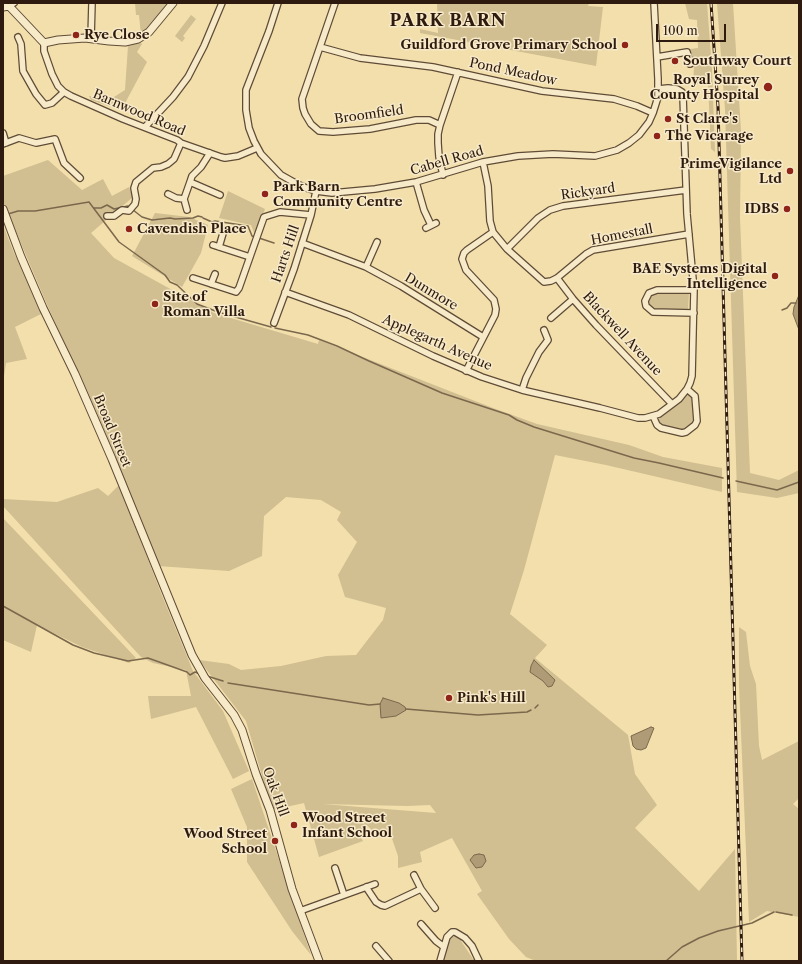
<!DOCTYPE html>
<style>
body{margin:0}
#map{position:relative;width:802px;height:964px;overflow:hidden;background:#f2dfac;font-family:"Libre Caslon Text",serif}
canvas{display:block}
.frame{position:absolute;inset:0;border:4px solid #2e1a0e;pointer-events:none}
.scale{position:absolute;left:656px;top:24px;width:70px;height:18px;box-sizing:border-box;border:2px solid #2e1a0e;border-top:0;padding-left:5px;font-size:12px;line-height:14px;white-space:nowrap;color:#2e1a0e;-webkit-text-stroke:3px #f7eac9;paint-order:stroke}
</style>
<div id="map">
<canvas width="802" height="964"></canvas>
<div class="frame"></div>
<div class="scale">100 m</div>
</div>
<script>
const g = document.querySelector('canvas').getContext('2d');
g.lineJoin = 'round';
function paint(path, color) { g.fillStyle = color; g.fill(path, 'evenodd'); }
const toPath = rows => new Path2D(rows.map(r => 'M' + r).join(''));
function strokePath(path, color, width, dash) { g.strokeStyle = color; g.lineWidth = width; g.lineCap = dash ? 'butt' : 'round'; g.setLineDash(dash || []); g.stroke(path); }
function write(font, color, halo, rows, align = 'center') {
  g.font = font + ' "Libre Caslon Text",serif'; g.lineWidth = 3; g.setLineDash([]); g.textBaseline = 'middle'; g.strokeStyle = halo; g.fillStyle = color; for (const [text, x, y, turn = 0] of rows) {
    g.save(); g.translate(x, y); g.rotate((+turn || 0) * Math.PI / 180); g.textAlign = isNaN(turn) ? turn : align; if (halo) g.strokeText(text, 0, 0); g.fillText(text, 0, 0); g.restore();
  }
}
paint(toPath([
 [135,3,168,3,141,35,139,15,136,15],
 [437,3,589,3,588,6,603,7,596,66,420,33,420,29,438,33],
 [685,3,707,3,712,70,715,152,711,149,708,84,693,84,694,68,690,49,698,48,697,20,689,19],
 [717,3,733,3,741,131,740,218,750,473,779,480,799,470,799,493,777,498,737,492,725,109],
 [191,15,196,19,183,36,185,38,182,42,175,36],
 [140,42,142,44,137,52,147,62,124,105,111,107,91,100,89,96,114,97,125,90,128,46],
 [48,160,82,190,103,179,112,196,129,187,133,197,91,233,114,258,214,313,318,344,319,340,493,408,537,424,629,445,663,457,722,468,722,492,606,465,555,455,524,570,510,614,547,645,535,658,628,735,635,774,657,805,635,828,699,891,735,849,737,961,536,961,526,957,509,939,477,894,482,891,452,838,420,852,422,862,398,868,398,856,390,833,374,833,367,825,358,833,363,841,319,857,304,803,272,810,246,721,199,660,229,664,241,670,281,666,326,656,356,655,383,620,386,608,345,597,338,575,357,542,337,520,341,512,321,500,286,497,264,516,262,556,229,571,158,566,111,447,45,300,3,201,3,176],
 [322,804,407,806,430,805,436,813],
 [228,191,265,209,255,235,251,225,219,218],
 [155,213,189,217,208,225,201,253,182,287,132,256],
 [3,225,14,253,43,313,15,327,27,359,6,363,3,383],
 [656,292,689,292,688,310,656,310,650,307,647,300,649,295],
 [687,394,689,394,693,396,695,421,694,423,683,431,660,424,658,420,659,418],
 [119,485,161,593,193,671,223,711,249,771,233,779,196,707,151,719,148,696,191,696,186,670,153,663,141,657,3,506,3,499,57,502,98,488,108,496],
 [3,518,136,658,129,663,82,647,37,625,31,652,3,640],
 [739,627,746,632,750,666,756,684,759,746,762,760,799,741,799,798,793,804,799,809,799,917,767,911,749,922,739,685],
 [252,779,311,955,292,931,247,862,247,827,231,789],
 [454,935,462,939,461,941,473,959,475,959,476,961,441,961,448,940,450,937]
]), '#d1be91');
const water = toPath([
 [799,295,799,330,793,314,794,307,799,295],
 [534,660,555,680,552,686,548,687,543,681,530,672,531,666,534,660],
 [383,698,399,703,405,707,406,710,396,716,381,718,380,704,383,698],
 [651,727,654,728,646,748,641,750,636,749,633,746,631,736,651,727],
 [479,854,484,855,486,861,482,867,476,868,470,860,474,855,479,854]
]);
paint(water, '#af9c76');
strokePath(water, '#7b684c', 1);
strokePath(toPath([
 [94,208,101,208,107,205,114,209,128,206,142,217,152,220,170,218,175,219,193,218,198,216,202,217],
 [8,214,18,211,35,211,89,202,119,242,165,275,170,282,177,285,197,304,218,312,271,327],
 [203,218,212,222,215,221,248,226,252,236,255,237],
 [259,238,274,243],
 [782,310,787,308,791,303,796,303],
 [275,328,308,335,337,346,369,361,442,393,509,415,517,420,534,427,634,458,659,463,723,478],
 [736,481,777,490,799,482],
 [3,606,73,645,94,653,128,661,148,658,187,672,190,675,195,672,200,674],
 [207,676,223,681],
 [228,683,369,705,380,704],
 [535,708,538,705],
 [406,709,478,715,527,712,531,710],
 [776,912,792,915],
 [666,961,682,947,699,938,718,931,752,923,774,912]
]), '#7b684c', 1.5);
const minor = toPath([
 [278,3,269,31,246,90,246,110,249,128,254,141,261,154,281,175,297,184,306,188,316,191,332,193,375,189,416,182,483,162,518,156,553,154,595,156,617,150,629,143,639,135,649,122,653,113,658,97,658,79,654,3],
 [335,3,302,99,303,108,305,114,311,124,319,131,333,132,370,129,416,120,429,120,440,125],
 [9,6,14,3],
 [18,37,21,44,23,71,36,94,45,105,52,103,64,92],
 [91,38,92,3],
 [44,43,44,51,52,74,58,86,64,92,71,96,123,119,177,140,181,143,221,157,225,158,238,156,257,148],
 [320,47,360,58,433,67,542,91,614,99,637,106,653,113],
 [657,57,687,52,690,64],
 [145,127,173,97,188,77,204,46,222,3],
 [3,133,6,143],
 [3,144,19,138,36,143,55,139,64,163,80,178],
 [483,162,488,186,490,221,493,232,507,249,544,282,551,281,557,278,586,254,593,250,689,234],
 [443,175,439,157,438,143,438,134,440,125,458,72],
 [190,182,220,195],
 [416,182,424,210,431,225],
 [168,194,176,198,184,199],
 [187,210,184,199,190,182,192,176,201,167,210,153],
 [107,216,114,216,122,210,129,211,135,204,136,199,134,188,136,182,153,168,161,167,168,164,174,159,181,143],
 [426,228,436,223],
 [302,243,366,267,401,286,483,337],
 [213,245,250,257],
 [219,247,224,230],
 [507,249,538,218,550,210,563,206,686,190],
 [366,267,377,242],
 [193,278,236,292,239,288,264,217,280,212,311,215],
 [557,278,573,299,596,325,672,404],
 [211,284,215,274],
 [694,290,657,290,649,293,645,301,646,306,653,312,694,313],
 [285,292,349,315,433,356,482,377,522,390,600,408,638,418,645,418,659,414,679,399,687,389,690,383,692,376,694,290,687,214,683,96,682,92,677,89,668,88,658,89],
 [551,318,573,299],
 [274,323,294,269,311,215,316,191],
 [466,371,495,315,496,309,494,300,466,270,462,259,464,253,467,250,493,232],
 [522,390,526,378,539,352,548,340,544,330],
 [653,416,657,425,661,428,682,433,686,432,695,425,697,421,695,396,687,389],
 [335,868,344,895],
 [414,875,421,889,435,908],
 [366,887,376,902,381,905,385,906,421,889],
 [300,911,375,884],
 [421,924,436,941,444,947],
 [376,946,389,961],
 [440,961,447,937,452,932,455,932,465,938,472,946,479,961]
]);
const tertiary = toPath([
 [3,7,9,6,44,43,58,40,85,38,109,41,125,42,138,39,149,32,173,3],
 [3,209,21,257,43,308,75,374,112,459,192,655,205,678,234,715,242,730,256,774,270,810,292,889,319,961]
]);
strokePath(minor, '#5f4b36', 8);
strokePath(tertiary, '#5f4b36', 9);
strokePath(minor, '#f7eac9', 5.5);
strokePath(tertiary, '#f7eac9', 7);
const rail = toPath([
 [711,3,718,107,742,961]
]);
strokePath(rail, '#2e1a0e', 3);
strokePath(rail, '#f7eac9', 1.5, [4.5]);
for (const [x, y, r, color] of [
 [76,35,4,"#8f2418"],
 [625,45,4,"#8f2418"],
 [675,61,4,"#8f2418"],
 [768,87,5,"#8f2418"],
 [668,119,4,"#8f2418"],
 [657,136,4,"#8f2418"],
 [790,171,4,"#8f2418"],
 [265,194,4,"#8f2418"],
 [787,209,4,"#8f2418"],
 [129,229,4,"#8f2418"],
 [775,276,4,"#8f2418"],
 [155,304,4,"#8f2418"],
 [449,698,4,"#8f2418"],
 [294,825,4,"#8f2418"],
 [275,841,4,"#8f2418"]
]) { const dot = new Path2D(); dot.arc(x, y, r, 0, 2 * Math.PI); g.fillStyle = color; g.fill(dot); strokePath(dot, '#f7eac9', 1.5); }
write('bold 13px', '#2e1a0e', '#f7eac9', [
 ["Rye Close",84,35],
 ["Guildford Grove Primary School",617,45,"right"],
 ["Southway Court",683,61],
 ["Royal Surrey",759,80,"right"],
 ["County Hospital",759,95,"right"],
 ["St Clare's",676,119],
 ["The Vicarage",665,136],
 ["PrimeVigilance",782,164,"right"],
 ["Ltd",782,179,"right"],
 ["Park Barn",273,187],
 ["Community Centre",273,202],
 ["IDBS",779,209,"right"],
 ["Cavendish Place",137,229],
 ["BAE Systems Digital",767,269,"right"],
 ["Intelligence",767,284,"right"],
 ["Site of",163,297],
 ["Roman Villa",163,312],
 ["Pink's Hill",457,698],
 ["Wood Street",302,818],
 ["Infant School",302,833],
 ["Wood Street",267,834,"right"],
 ["School",267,849,"right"]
], 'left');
write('13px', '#2e1a0e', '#f7eac9', [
 ["Pond Meadow",513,72,12],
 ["Barnwood Road",139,113,23],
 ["Broomfield",369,115,-8],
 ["Cabell Road",447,161,-16],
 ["Rickyard",588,192,-8],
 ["Homestall",622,235,-11],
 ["Harts Hill",286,254,-71],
 ["Dunmore",431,292,31],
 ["Blackwell Avenue",622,334,47],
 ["Applegarth Avenue",437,343,24],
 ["Broad Street",112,431,67],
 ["Oak Hill",275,792,70]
]);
g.letterSpacing = '1px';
write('bold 17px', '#2e1a0e', '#f7eac9', [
 ["PARK BARN",448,21]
]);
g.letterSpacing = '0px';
</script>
